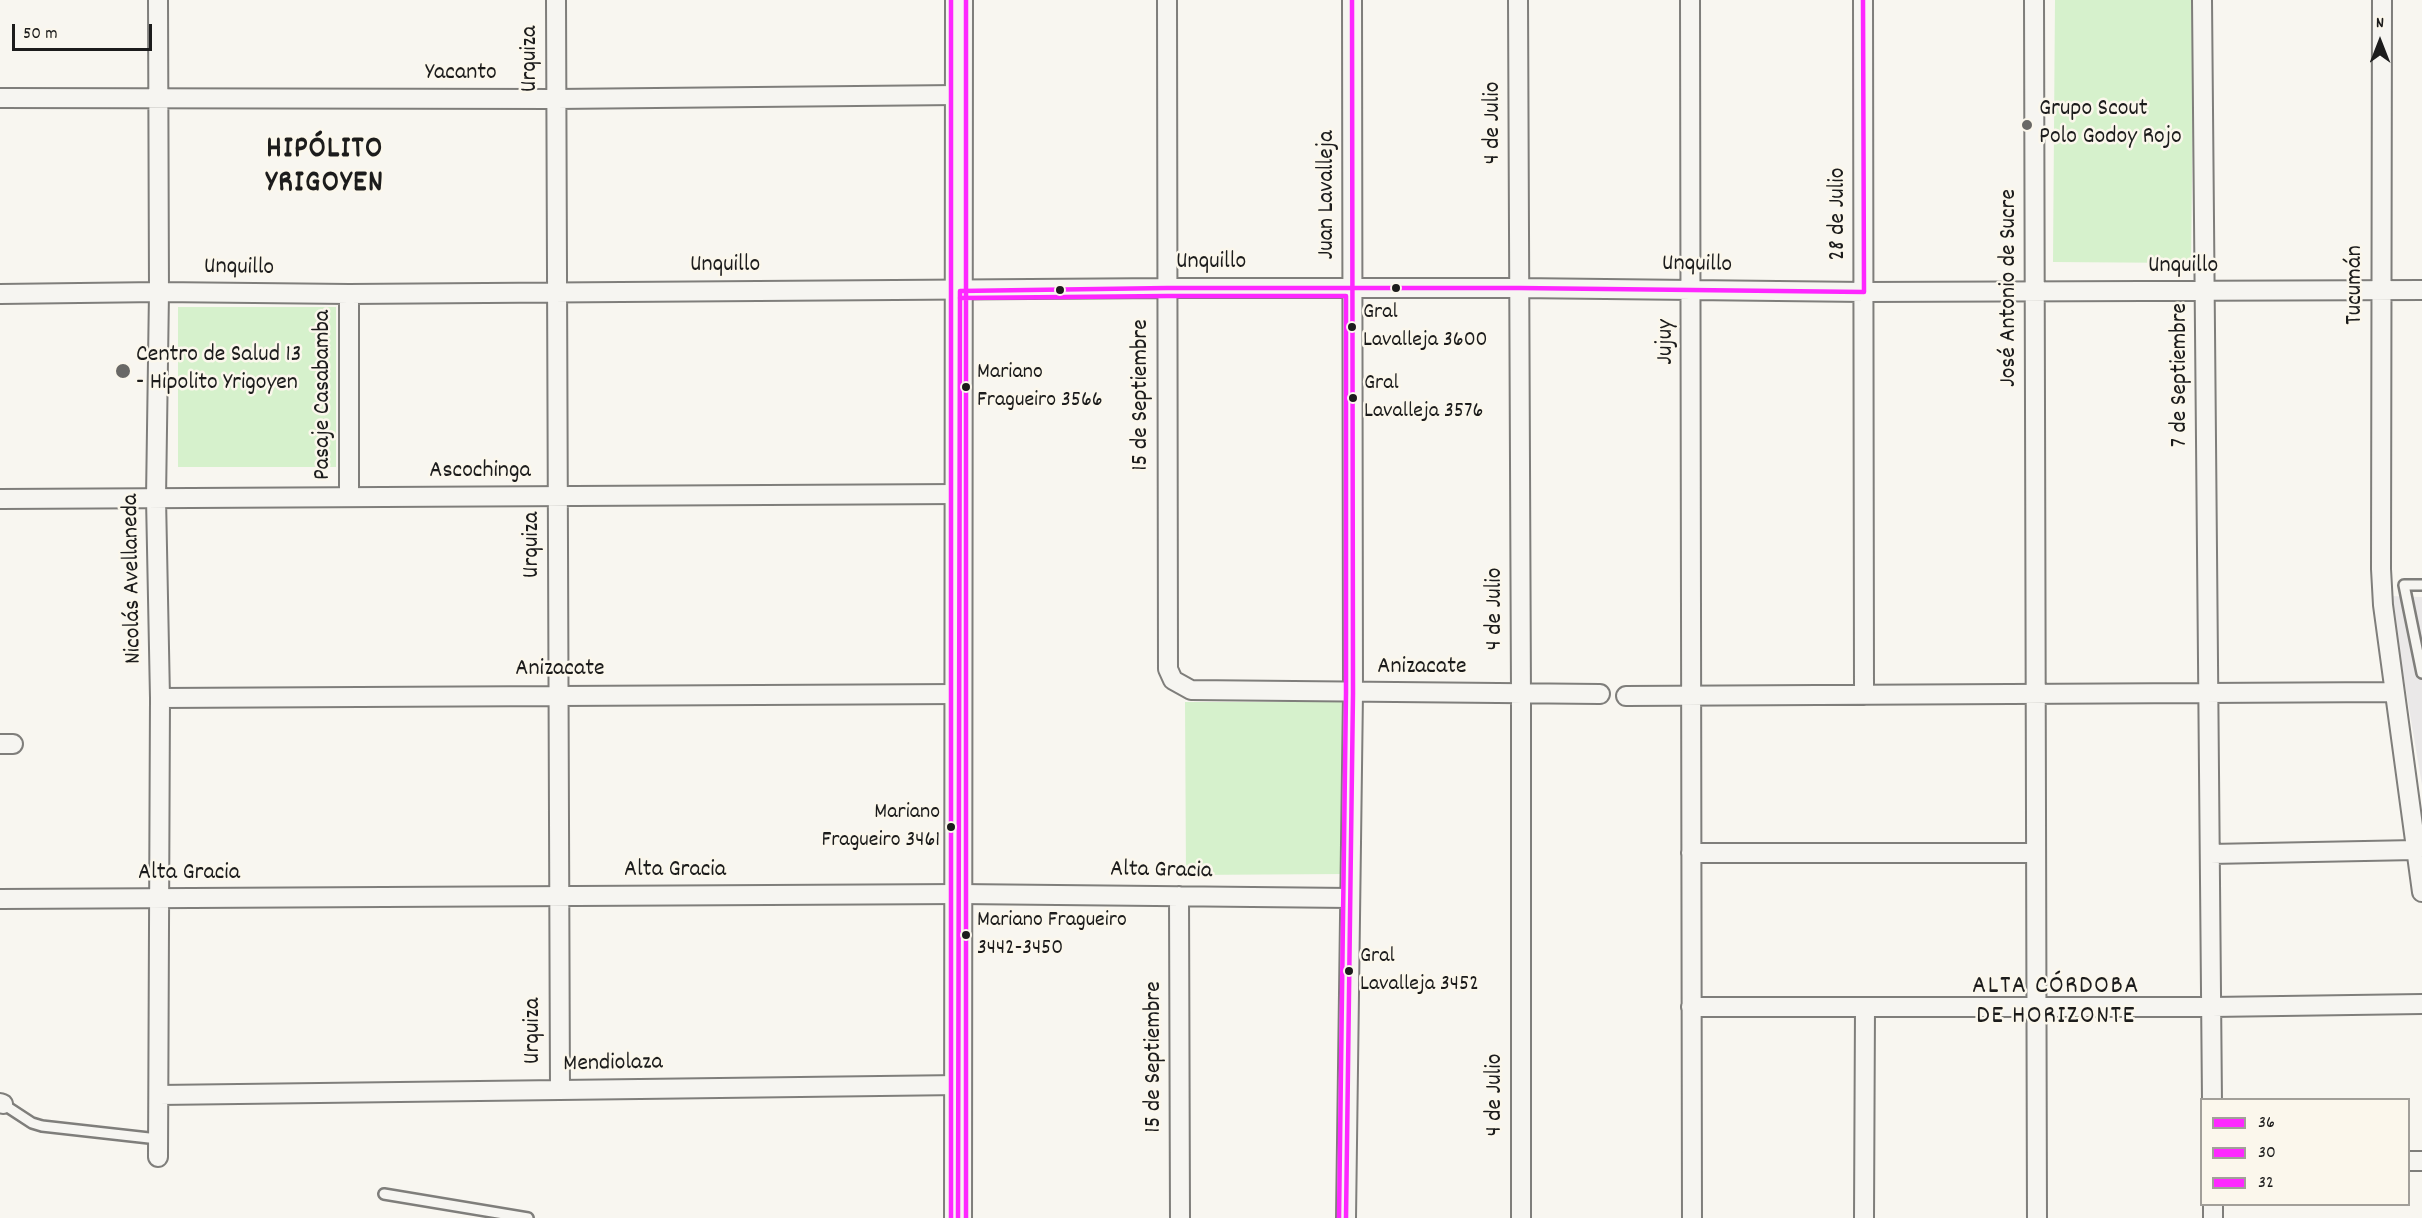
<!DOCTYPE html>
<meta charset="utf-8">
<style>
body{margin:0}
#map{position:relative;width:2422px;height:1218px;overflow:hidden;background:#f8f6f0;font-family:Dekko,sans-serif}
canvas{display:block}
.legend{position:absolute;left:2200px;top:1098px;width:210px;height:108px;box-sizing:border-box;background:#fbf7ec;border:2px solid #a29f99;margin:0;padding:8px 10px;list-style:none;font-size:18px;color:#1c1c1c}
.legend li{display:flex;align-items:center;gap:12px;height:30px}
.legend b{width:30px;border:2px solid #a29f99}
.north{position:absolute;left:2350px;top:12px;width:60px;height:60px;-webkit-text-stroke:4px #fbf7ec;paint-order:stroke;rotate:0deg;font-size:16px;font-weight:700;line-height:24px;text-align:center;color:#1c1c1c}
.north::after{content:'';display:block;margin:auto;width:21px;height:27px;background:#1c1c1c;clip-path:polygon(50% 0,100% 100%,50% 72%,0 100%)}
.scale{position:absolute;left:12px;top:24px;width:140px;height:27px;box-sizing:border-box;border:3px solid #1c1c1c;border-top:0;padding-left:8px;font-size:18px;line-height:21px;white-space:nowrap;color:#1c1c1c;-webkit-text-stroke:4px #fbf7ec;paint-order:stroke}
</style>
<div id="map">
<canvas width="2422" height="1218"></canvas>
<ul class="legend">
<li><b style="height:8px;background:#fe27ff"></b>36</li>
<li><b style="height:8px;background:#fe27ff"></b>30</li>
<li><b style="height:8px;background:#fe27ff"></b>32</li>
</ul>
<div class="north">N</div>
<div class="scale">50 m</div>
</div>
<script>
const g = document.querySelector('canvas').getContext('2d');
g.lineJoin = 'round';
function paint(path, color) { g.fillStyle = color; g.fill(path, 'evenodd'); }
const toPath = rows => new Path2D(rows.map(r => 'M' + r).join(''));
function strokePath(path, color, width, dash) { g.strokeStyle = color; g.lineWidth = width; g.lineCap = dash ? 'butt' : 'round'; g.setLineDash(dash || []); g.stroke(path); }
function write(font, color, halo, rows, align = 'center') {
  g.font = font + ' Dekko,sans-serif'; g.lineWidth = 5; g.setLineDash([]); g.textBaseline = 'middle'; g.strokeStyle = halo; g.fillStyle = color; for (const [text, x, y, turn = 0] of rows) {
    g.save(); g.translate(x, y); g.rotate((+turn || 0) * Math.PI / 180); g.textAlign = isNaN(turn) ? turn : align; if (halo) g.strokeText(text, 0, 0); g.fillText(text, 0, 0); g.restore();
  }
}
paint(toPath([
 [2390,596,2422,597,2422,785]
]), '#eae8e8');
paint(toPath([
 [2055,0,2194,0,2191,263,2053,262],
 [178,307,336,307,336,467,178,467],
 [1185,702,1345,702,1346,874,1186,875]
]), '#d6f1cc');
const lane = toPath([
 [2422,585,2404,585,2422,673],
 [3,1104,32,1123,42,1126,158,1139],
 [384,1194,528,1218]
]);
const street = toPath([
 [556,0,560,1090],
 [1167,0,1168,669,1173,680,1191,690,1600,694],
 [1518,0,1521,694,1521,1218],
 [1690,0,1692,1218],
 [1863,0,1864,695],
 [2034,0,2037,1218],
 [2202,0,2212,1100],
 [2382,0,2381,569,2383,605,2422,892],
 [0,98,556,99,957,95],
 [0,294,159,292,349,294,1167,288,1519,288,1864,292,2422,290],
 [349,294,349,496],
 [0,499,959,494],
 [1626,696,2394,692],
 [160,698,959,694],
 [0,744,13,744],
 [1691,853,2036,853],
 [2210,854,2416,850],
 [1179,896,1180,1218],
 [0,899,960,894,1350,898],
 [1691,1007,2212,1007,2422,1004],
 [159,1095,960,1085],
 [0,1103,3,1104],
 [158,1157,160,698,156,498,159,292,158,0],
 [2408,1161,2422,1161],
 [2213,1204,2213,1218],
 [1346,1218,1353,693,1352,0],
 [1864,1218,1865,1007]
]);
const secondary = toPath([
 [958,1218,959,0]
]);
strokePath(lane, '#7f7e7b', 14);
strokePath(street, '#7f7e7b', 22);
strokePath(secondary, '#7f7e7b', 30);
strokePath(lane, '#f6f5f1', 9);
strokePath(street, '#f6f5f1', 18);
strokePath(secondary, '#f6f5f1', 26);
strokePath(toPath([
 [958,1218,960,291,1167,288,1519,288,1864,292,1863,0],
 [1346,1218,1353,693,1352,0]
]), '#fe27ff', 4.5);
strokePath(toPath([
 [960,298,1167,296,1346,296,1346,693,1339,1218],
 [966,1218,966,0]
]), '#fe27ff', 4.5);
strokePath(toPath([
 [951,1218,951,0]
]), '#fe27ff', 4.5);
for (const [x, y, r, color] of [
 [2027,125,6,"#696866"],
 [1396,288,5,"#1c1c1c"],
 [1060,290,5,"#1c1c1c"],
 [1352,327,5,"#1c1c1c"],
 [123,371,8,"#696866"],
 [966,387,5,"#1c1c1c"],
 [1353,398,5,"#1c1c1c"],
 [951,827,5,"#1c1c1c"],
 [966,935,5,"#1c1c1c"],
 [1349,971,5,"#1c1c1c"]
]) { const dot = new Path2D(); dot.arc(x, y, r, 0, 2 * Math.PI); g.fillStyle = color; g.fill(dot); strokePath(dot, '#fbf7ec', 2); }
write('22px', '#1c1c1c', '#fbf7ec', [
 ["Gral",1363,314],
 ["Lavalleja 3600",1363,342],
 ["Mariano",977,374],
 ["Fragueiro 3566",977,402],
 ["Gral",1364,385],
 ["Lavalleja 3576",1364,413],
 ["Mariano",940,814,"right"],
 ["Fragueiro 3461",940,842,"right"],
 ["Mariano Fragueiro",977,922],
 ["3442-3450",977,950],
 ["Gral",1360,958],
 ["Lavalleja 3452",1360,986]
], 'left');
write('24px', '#1c1c1c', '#fbf7ec', [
 ["Urquiza",532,59,-90],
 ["Yacanto",461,75],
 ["4 de Julio",1495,123,-90],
 ["Juan Lavalleja",1329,195,-90],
 ["28 de Julio",1840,214,-90],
 ["Unquillo",1211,264],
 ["Unquillo",1697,266,1],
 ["Unquillo",725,267],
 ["Unquillo",2183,268],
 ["Unquillo",239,269,1],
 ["Tucumán",2357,285,-90],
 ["José Antonio de Sucre",2011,288,-90],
 ["Jujuy",1668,342,-90],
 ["7 de Septiembre",2182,375,-90],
 ["Pasaje Casabamba",325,395,-90],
 ["15 de Septiembre",1143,395,-90],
 ["Ascochinga",480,473],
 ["Urquiza",534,545,-90],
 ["Nicolás Avellaneda",134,579,-91],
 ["4 de Julio",1497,609,-90],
 ["Anizacate",1422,669],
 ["Anizacate",560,671],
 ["Alta Gracia",675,872],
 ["Alta Gracia",1161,872,1],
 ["Alta Gracia",189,875],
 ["Urquiza",535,1031,-90],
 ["15 de Septiembre",1156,1057,-90],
 ["Mendiolaza",613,1065,-1],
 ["4 de Julio",1497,1095,-90]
]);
write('24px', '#1c1c1c', '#fbf7ec', [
 ["Grupo Scout",2039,111],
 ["Polo Godoy Rojo",2039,139],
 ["Centro de Salud 13",136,357],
 ["- Hipolito Yrigoyen",136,385]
], 'left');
g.letterSpacing = '1.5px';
write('26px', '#1c1c1c', '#fbf7ec', [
 ["ALTA CÓRDOBA",2056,988],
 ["DE HORIZONTE",2056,1018]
]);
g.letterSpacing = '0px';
g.letterSpacing = '1.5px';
write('bold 30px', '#1c1c1c', '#fbf7ec', [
 ["HIPÓLITO",325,152],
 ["YRIGOYEN",325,186]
]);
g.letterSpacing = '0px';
</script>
